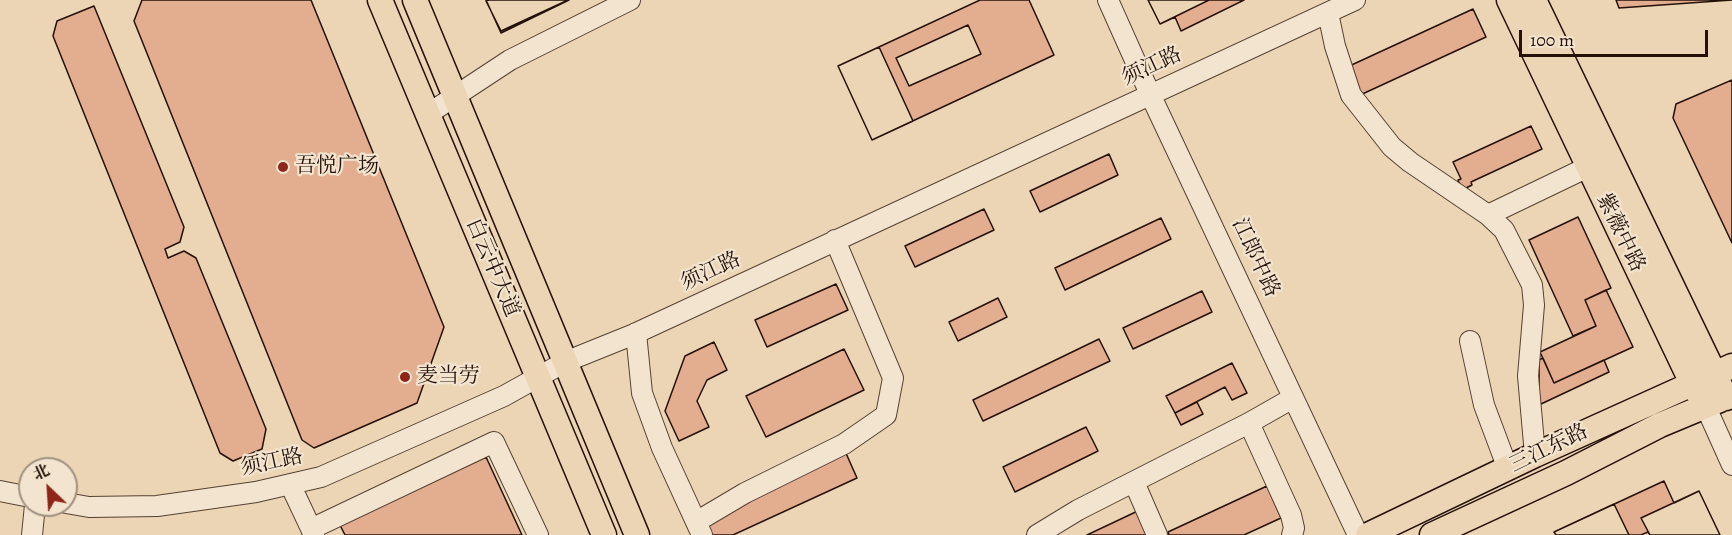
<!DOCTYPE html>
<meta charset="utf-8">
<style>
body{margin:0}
#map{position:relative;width:1732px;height:535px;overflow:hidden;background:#ebd5b5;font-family:Alegreya,"Noto Serif SC",serif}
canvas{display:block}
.north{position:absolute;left:18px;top:457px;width:60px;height:60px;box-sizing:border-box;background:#f2e4cf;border:2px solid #a0907f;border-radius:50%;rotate:335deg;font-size:16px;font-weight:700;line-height:24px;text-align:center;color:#251108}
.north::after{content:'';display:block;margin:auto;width:21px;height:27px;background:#8f2418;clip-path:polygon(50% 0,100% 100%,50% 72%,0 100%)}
.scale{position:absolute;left:1519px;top:30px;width:189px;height:27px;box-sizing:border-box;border:3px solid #251108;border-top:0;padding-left:8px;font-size:18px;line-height:21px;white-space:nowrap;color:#251108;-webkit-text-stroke:4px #f2e4cf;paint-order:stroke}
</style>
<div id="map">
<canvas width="1732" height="535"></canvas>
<div class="north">北</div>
<div class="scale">100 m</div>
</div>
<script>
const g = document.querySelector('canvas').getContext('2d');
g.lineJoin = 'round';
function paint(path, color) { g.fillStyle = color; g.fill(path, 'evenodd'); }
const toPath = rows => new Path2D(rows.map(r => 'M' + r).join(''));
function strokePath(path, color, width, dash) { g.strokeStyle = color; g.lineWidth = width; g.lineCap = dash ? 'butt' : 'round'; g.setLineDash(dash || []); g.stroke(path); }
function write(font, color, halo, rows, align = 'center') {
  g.font = font + ' Alegreya,"Noto Serif SC",serif'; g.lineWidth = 4.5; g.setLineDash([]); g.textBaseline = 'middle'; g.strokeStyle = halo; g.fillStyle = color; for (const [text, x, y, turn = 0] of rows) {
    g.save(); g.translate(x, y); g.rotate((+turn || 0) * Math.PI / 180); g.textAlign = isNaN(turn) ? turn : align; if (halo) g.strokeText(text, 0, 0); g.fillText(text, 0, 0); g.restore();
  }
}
const building = toPath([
 [142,0,311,0,444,327,417,403,314,448,302,440,134,21,142,0],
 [486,0,569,0,501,33,486,0],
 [489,0,568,0,501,31,486,1,489,0],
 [980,0,1029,0,1054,55,872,140,838,66,980,0],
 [1148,0,1209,0,1160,24,1148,0],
 [1148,0,1244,0,1181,31,1175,17,1160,24,1148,0],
 [1616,0,1732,0,1619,8,1616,0],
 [94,6,184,227,180,242,165,249,168,258,184,251,196,258,266,429,262,449,233,461,220,453,53,36,57,21,94,6],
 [1473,9,1486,37,1358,96,1345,68,1473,9],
 [968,25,981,54,909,86,896,58,968,25],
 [879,47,913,121,872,140,838,66,879,47],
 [1732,80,1732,243,1673,118,1676,104,1732,80],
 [1531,126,1542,149,1471,182,1472,185,1462,190,1458,180,1461,179,1453,162,1531,126],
 [1109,154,1118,175,1040,212,1030,191,1109,154],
 [984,209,994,230,915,267,905,246,984,209],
 [1578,217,1611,288,1585,300,1596,326,1573,336,1529,240,1578,217],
 [1161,218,1171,239,1065,290,1055,268,1161,218],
 [836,284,848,310,767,347,755,320,836,284],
 [1606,290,1633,347,1554,383,1540,352,1596,326,1585,300,1606,290],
 [1202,291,1212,312,1133,349,1123,328,1202,291],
 [998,298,1007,317,958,341,949,322,998,298],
 [1099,339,1110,361,983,421,973,400,1099,339],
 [714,342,727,370,707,380,697,401,709,427,679,441,665,411,685,356,714,342],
 [844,349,864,390,766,437,746,396,844,349],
 [1543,358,1554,383,1604,360,1609,372,1541,404,1539,399,1539,360,1543,358],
 [1232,363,1247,393,1232,400,1225,387,1175,413,1166,396,1232,363],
 [1197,402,1203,414,1181,425,1175,413,1197,402],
 [1086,427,1098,451,1015,492,1003,467,1086,427],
 [845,451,857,478,733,535,712,535,703,515,845,451],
 [486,457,522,535,345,535,340,525,486,457],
 [1664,481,1674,503,1699,491,1720,535,1650,535,1648,532,1641,535,1556,535,1554,532,1664,481],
 [1267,486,1281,518,1244,535,1169,535,1168,532,1267,486],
 [1699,491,1720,535,1650,535,1641,518,1699,491],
 [1614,504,1629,535,1556,535,1554,532,1614,504],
 [1142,509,1153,535,1087,535,1142,509]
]);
paint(building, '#e3ad90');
strokePath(building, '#251108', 1.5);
const minor = toPath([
 [1108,0,1150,94,1358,535],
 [1328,13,1335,46,1351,95,1392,147,1410,162,1488,215,1504,230,1532,285,1534,305,1528,376,1535,455],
 [428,114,510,60,630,0],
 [1488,215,1588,167],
 [636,333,642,393,662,448,702,535],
 [1470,341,1484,405,1508,469],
 [1705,405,1732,465],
 [1249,423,1291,515,1294,528,1292,535],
 [1134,482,1157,535],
 [290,484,314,535],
 [0,491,30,497],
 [66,503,89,507,157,506,256,492,321,477,504,396,565,362,632,335,1355,0],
 [696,522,745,493,844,444,886,415,893,378,835,240],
 [311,529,494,442,538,535],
 [32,535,35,505],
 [1037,535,1078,510,1249,423,1293,398]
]);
const major = toPath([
 [380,0,604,535],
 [415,0,637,535],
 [1509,0,1692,383,1705,405],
 [1534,0,1726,398],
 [1368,535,1535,455,1732,366],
 [1432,535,1566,473,1660,425,1720,400]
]);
strokePath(minor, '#564233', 22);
strokePath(major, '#251108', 27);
strokePath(minor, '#f2e4cf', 20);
strokePath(major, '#ebd5b5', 24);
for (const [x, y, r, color] of [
 [283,167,6,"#8f2418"],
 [405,377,6,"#8f2418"]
]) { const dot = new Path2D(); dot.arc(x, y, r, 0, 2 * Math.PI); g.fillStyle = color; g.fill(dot); strokePath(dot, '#f2e4cf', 2); }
write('21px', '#251108', '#f2e4cf', [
 ["须江路",1152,67,-25],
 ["紫薇中路",1620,233,64],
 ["江郎中路",1255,258,65],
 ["白云中大道",492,268,67],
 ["须江路",711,272,-25],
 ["三江东路",1549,449,-26],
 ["须江路",272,463,-12]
]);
write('21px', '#251108', '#f2e4cf', [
 ["吾悦广场",295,167],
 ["麦当劳",417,377]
], 'left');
</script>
